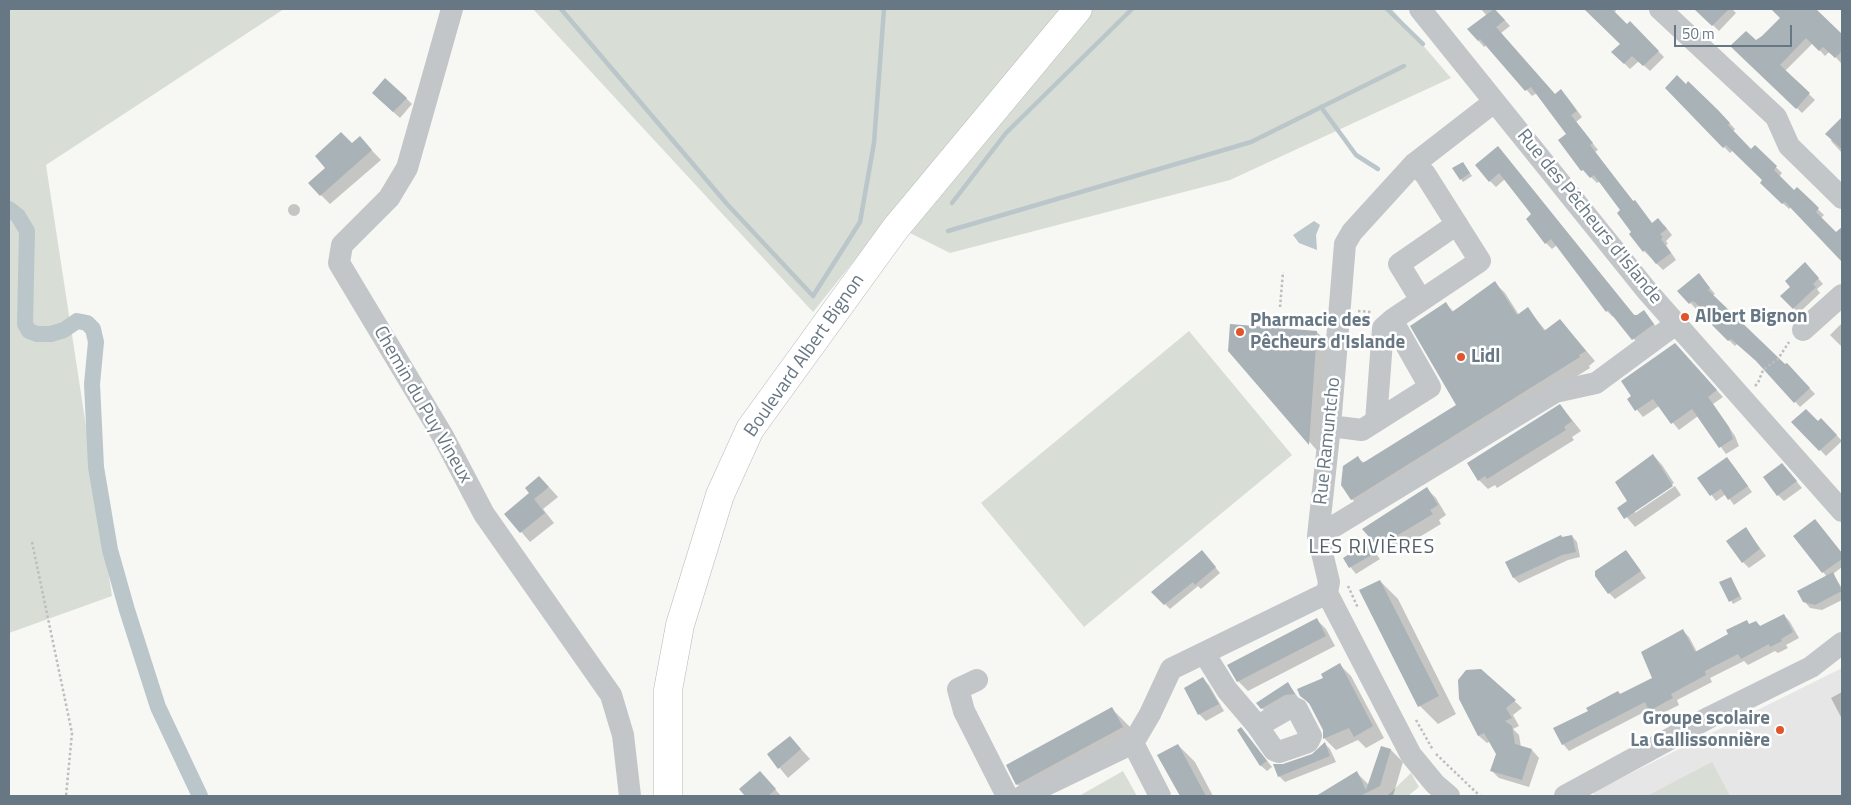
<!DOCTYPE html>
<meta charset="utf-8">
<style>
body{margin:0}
#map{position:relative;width:1851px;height:805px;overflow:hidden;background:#f7f7f4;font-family:"Titillium Web",sans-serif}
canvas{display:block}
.frame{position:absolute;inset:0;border:10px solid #677784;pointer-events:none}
.scale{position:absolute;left:1674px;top:25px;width:118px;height:22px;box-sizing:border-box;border:2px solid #677784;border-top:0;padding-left:6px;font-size:15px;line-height:18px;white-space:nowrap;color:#677784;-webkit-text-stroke:4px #fff;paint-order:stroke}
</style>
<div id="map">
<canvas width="1851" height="805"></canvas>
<div class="frame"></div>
<div class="scale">50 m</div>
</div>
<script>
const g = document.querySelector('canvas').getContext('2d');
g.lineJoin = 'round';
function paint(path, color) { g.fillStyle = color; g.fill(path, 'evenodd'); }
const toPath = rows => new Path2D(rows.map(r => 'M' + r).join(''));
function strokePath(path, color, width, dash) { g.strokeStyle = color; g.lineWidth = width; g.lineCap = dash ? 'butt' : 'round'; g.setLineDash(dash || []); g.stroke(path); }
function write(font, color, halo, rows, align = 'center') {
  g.font = font + ' "Titillium Web",sans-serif'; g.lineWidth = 5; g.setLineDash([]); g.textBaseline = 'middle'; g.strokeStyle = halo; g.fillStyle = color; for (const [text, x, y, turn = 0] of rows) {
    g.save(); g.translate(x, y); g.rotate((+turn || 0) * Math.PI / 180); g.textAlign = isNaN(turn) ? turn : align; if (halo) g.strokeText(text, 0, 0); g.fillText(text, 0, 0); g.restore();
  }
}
paint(toPath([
 [1842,668,1842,796,1595,796,1593,792]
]), '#e5e6e5');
paint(toPath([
 [9,9,284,9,46,165,112,596,9,633],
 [533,9,1392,9,1451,78,1230,180,950,253,886,221,813,312],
 [1189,331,1292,455,1084,627,981,503],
 [1712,762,1730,796,1647,796],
 [1123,771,1137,796,1079,796],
 [1411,773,1419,787,1408,796,1387,796]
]), '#d8ded5');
paint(toPath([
 [1314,221,1320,225,1316,235,1317,250,1299,243,1293,235]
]), '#bac6ca');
paint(toPath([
 [1481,9,1495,9,1510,26,1501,33,1555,96,1561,91,1567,97,1582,117,1576,122,1598,150,1595,152,1617,181,1652,224,1664,225,1672,235,1666,241,1668,244,1666,245,1676,260,1663,270,1644,251,1619,213,1622,211,1600,181,1597,183,1591,177,1560,140,1567,134,1537,93,1532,96,1487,45,1484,47,1469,30,1487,16],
 [1586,9,1615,9,1616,11,1614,13,1627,25,1630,23,1664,57,1650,71,1639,61,1630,69,1619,58,1621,44],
 [1696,9,1732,9,1736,13,1719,31],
 [1774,9,1815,9,1842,36,1841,63,1830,51,1825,56,1813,43,1785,71,1815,100,1802,113,1732,46,1756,42,1782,18],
 [1666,88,1717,110,1735,129,1733,132,1751,150,1755,147,1782,173,1779,177,1794,192,1797,189,1824,215,1821,218,1836,234,1840,231,1842,233,1842,261,1791,207,1789,209,1761,183,1764,180,1733,150,1730,153],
 [406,98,412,104,400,118,379,99],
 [1839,121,1842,124,1842,153,1831,141],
 [360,138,381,160,330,204,321,195,352,144],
 [1498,148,1635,316,1649,318,1659,330,1639,345,1615,316,1613,317,1607,311,1557,245,1552,249,1546,243,1533,214,1505,179,1496,187,1490,181,1477,165],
 [1465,166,1472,176,1463,182,1461,179],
 '288 210a6 6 0 1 1 12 0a6 6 0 1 1-12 0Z',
 [1810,269,1823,284,1817,289,1820,293,1799,313,1782,296],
 [1699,275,1715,294,1712,296,1785,366,1787,364,1815,394,1800,407,1761,364,1737,344,1735,346,1713,325,1715,323,1702,308,1696,309,1679,291],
 [1495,283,1505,293,1519,315,1528,309,1546,331,1560,320,1595,361,1589,366,1590,368,1362,510,1352,499,1358,458,1364,463,1458,405,1446,304,1454,312],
 [1842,323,1842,347,1830,335],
 [1317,332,1329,344,1321,455,1229,350],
 [1682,352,1723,397,1713,404,1735,436,1739,446,1726,454,1698,416,1679,430,1659,406,1643,417,1628,399],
 [1561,406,1581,431,1572,437,1574,440,1497,488,1495,485,1488,489,1479,480,1469,463],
 [1793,422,1827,425,1842,441,1826,456],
 [1653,455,1662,465,1674,483,1635,510,1635,513,1675,486,1681,495,1635,527,1619,508,1628,502],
 [1732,464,1752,492,1734,505,1726,494,1716,501,1699,478],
 [1788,471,1802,488,1784,501,1778,495],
 [549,487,558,497,543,509,554,523,530,542,506,514],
 [1427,489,1436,498,1446,515,1439,520,1441,524,1388,556,1379,546],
 [1820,526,1842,554,1842,567,1833,574,1842,588,1842,600,1822,610,1810,608,1804,601,1827,577,1795,536],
 [1746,529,1766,556,1749,568,1743,562],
 [1572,536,1577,542,1580,557,1568,560,1519,583,1514,578,1507,562],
 [1368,544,1380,559,1356,574,1344,559],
 [1626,551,1646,578,1615,599,1609,593],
 [1207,557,1220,573,1201,589,1198,586,1170,609,1165,604],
 [1731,578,1742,599,1733,604,1721,583],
 [1380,581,1398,599,1456,714,1438,724,1420,706],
 [1784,615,1790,622,1799,638,1786,645,1788,648,1778,653,1775,651,1748,665,1744,661,1710,678,1712,682,1677,700,1679,705,1657,716,1650,709,1569,751,1563,744,1589,711,1618,692,1621,695,1654,678,1683,631,1689,637,1697,652,1756,622,1761,627],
 [1317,620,1326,629,1335,646,1248,691,1238,681],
 [1340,665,1351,676,1384,738,1366,748,1358,740,1336,750,1325,739,1324,730,1312,707,1301,695,1325,679],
 [1481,670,1522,708,1513,715,1519,726,1513,729,1519,735,1521,747,1532,750,1539,758,1529,787,1499,778,1492,771,1497,754,1490,741,1487,743,1479,736,1460,699],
 [1203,679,1209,685,1224,711,1206,721,1200,715,1186,688],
 [1288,684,1300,700,1268,715,1262,708],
 [1842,692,1842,719,1831,698],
 [1112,709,1130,727,1140,745,1029,796,1017,784],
 [1241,729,1247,735,1272,767,1267,771,1260,765],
 [790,737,810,759,788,778,769,755],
 [1325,744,1330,749,1336,762,1285,782,1279,776,1283,766,1313,756],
 [1178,745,1195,762,1213,796,1181,796,1159,756],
 [1382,747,1391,750,1403,762,1393,796,1317,796,1346,782,1357,773,1369,785],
 [769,782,781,796,747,796,741,789]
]), '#0003');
strokePath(toPath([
 [561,9,727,204,813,296,860,222,874,143,884,9],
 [1387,9,1423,44],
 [1321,107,1356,155,1378,169],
 [952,203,1006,133,1132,9],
 [948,231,1251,142,1404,66]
]), '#bac6ca', 4.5);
strokePath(toPath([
 [9,209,18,216,27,231,25,324,29,331,37,334,51,334,64,330,77,321,87,323,93,329,96,342,92,384,96,467,110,550,127,610,158,707,200,796]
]), '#bac6ca', 16);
paint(toPath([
 [1494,9,1505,20,1496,27,1555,94,1561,89,1577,111,1571,115,1593,143,1590,145,1633,201,1635,200,1652,223,1658,218,1667,229,1660,234,1663,237,1661,239,1671,253,1656,264,1645,250,1643,252,1629,234,1631,232,1617,213,1620,210,1594,175,1590,178,1583,170,1581,171,1558,140,1566,134,1531,87,1525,91,1480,39,1478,41,1467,29],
 [1584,9,1612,9,1627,24,1630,21,1659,51,1643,66,1632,56,1624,64,1611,52,1620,44],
 [1694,9,1729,9,1712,26],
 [1771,9,1816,9,1842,34,1842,51,1835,58,1823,47,1819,51,1806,38,1780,65,1810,93,1796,109,1730,46,1746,31,1756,40,1762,36,1780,18],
 [1677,75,1686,84,1688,81,1718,110,1730,123,1728,125,1751,149,1755,145,1777,166,1774,170,1794,190,1797,187,1813,202,1819,208,1816,212,1836,232,1842,227,1842,262,1785,202,1782,204,1760,183,1762,180,1726,145,1723,148,1665,88],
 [385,78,407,98,393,112,372,93],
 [1842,117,1842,149,1825,134],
 [341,132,352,143,360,136,372,150,320,196,308,183,325,168,315,156],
 [1498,146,1634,315,1637,315,1644,310,1654,324,1632,340,1608,310,1606,312,1551,239,1545,244,1526,219,1531,214,1499,173,1489,182,1475,165],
 [1463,162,1470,173,1460,180,1452,168],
 [1805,262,1819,278,1813,284,1816,287,1793,309,1780,296,1790,287,1785,281],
 [1699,273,1710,288,1708,290,1785,364,1787,363,1810,388,1794,403,1756,361,1731,339,1728,341,1712,325,1713,323,1696,303,1692,301,1689,304,1677,291],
 [1495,281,1517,315,1528,307,1544,331,1560,319,1586,351,1579,355,1580,357,1351,500,1341,485,1343,466,1358,456,1362,463,1366,461,1456,405,1410,326,1446,302,1452,312],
 [1230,324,1317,331,1309,445,1228,351],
 [1675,343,1717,390,1708,397,1729,427,1733,439,1719,448,1692,409,1671,424,1653,399,1635,411,1627,399,1631,396,1621,381],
 [1560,404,1572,421,1564,427,1566,430,1487,479,1485,476,1478,481,1467,463],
 [1806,409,1818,421,1821,418,1837,435,1819,451,1791,422],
 [1653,454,1673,486,1624,519,1617,508,1627,501,1615,482],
 [1727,457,1748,486,1728,500,1721,489,1710,496,1697,478],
 [1782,463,1797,481,1777,496,1763,477],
 [539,476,549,487,534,499,545,513,520,533,504,514,529,493,525,488],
 [1427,487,1438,505,1430,510,1433,514,1378,547,1362,529],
 [1815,519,1842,553,1842,559,1822,573,1793,536],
 [1746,527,1760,549,1742,563,1726,541],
 [1561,535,1562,537,1572,535,1576,552,1562,555,1513,578,1505,562],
 [1368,542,1375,553,1349,568,1343,558],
 [1202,550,1216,567,1195,585,1193,582,1164,605,1151,592],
 [1626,550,1641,571,1608,594,1595,576,1595,571],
 [1833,572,1842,591,1815,605,1803,602,1797,591],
 [1731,577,1740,596,1729,602,1719,582],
 [1380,580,1439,696,1418,707,1359,590],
 [1784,614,1793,632,1781,639,1782,641,1770,647,1769,644,1741,659,1738,654,1705,671,1706,675,1671,694,1673,698,1649,711,1645,702,1562,745,1553,728,1588,711,1586,708,1618,691,1620,694,1652,678,1641,652,1683,629,1695,652,1728,634,1726,630,1747,620,1749,624,1756,621,1760,626],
 [1317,618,1326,636,1237,682,1227,665],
 [1340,663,1373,726,1354,737,1349,728,1323,739,1323,730,1309,703,1300,696,1297,689,1323,678,1321,674],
 [1481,669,1516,700,1506,708,1512,718,1505,721,1512,726,1515,744,1532,749,1522,780,1490,771,1496,754,1484,733,1478,736,1459,699,1458,680,1466,670],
 [1203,677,1219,704,1198,715,1184,688],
 [1288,682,1295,694,1285,695,1261,709,1256,703],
 [1112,707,1123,727,1016,785,1006,765],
 [1241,727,1267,761,1260,766,1237,730],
 [790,736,801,749,778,769,767,754],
 [1325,742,1330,756,1278,777,1273,764,1283,764,1312,754],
 [1178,744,1206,796,1180,796,1157,755],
 [1381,746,1391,749,1380,786,1360,796,1316,796,1357,771,1366,790],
 [760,771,776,789,768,796,745,796,739,789]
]), '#a9b2b6');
const major = toPath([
 [668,796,668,690,680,625,720,495,750,429,895,229,1078,9]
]);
strokePath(major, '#b5babd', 29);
strokePath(toPath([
 [1280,307,1283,272],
 [1358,311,1372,312],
 [1755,386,1758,383,1763,370,1778,359,1789,342],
 [32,542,72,733,66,796],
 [1348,586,1358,608],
 [1416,720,1433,750],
 [1436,754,1480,796]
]), '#bcbec0', 2.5, [2.5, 2.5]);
strokePath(toPath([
 [452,9,407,168,389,198,342,245,339,263,444,438,484,514,611,695,623,735,630,796],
 [1420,9,1648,292,1842,511],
 [1660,9,1776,117,1789,146,1842,198],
 [1421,300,1399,264,1457,224],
 [1803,330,1842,295],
 [1376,421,1383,328,1392,320],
 [1330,426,1362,430,1430,387,1392,320,1480,261,1425,174,1414,164],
 [1318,536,1555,392,1596,383,1676,324],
 [1204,653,1227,690,1256,724,1274,750,1279,752,1308,742,1311,736,1297,709,1291,707,1258,726],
 [977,680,958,689,964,711,1007,796],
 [1133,743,1160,796],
 [1023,796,1133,743,1150,714,1171,669,1327,593],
 [1449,796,1435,784,1411,755,1327,593,1329,582,1318,536,1330,426,1345,244,1352,232,1414,164,1494,102],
 [1565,796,1710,717,1811,667,1842,643]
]), '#c2c6c9', 22);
strokePath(major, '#fff', 28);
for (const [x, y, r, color] of [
 [1685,317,5,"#df562c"],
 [1240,332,5,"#df562c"],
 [1461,357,5,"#df562c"],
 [1780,730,5,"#df562c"]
]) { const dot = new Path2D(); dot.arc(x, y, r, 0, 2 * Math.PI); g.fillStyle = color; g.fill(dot); strokePath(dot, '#fff', 2); }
write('19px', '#677784', '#fff', [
 ["Rue des Pêcheurs d'Islande",1589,217,51],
 ["Boulevard Albert Bignon",805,356,-55],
 ["Chemin du Puy Vineux",422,405,60],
 ["Rue Ramuntcho",1328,441,-84]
]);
write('bold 19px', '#677784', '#fff', [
 ["Albert Bignon",1695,317],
 ["Pharmacie des",1250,321],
 ["Pêcheurs d'Islande",1250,343],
 ["Lidl",1471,357],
 ["Groupe scolaire",1770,719,"right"],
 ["La Gallissonnière",1770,741,"right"]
], 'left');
g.letterSpacing = '1px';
write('20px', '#546069', '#fff', [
 ["LES RIVIÈRES",1372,548]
]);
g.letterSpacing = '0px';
</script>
